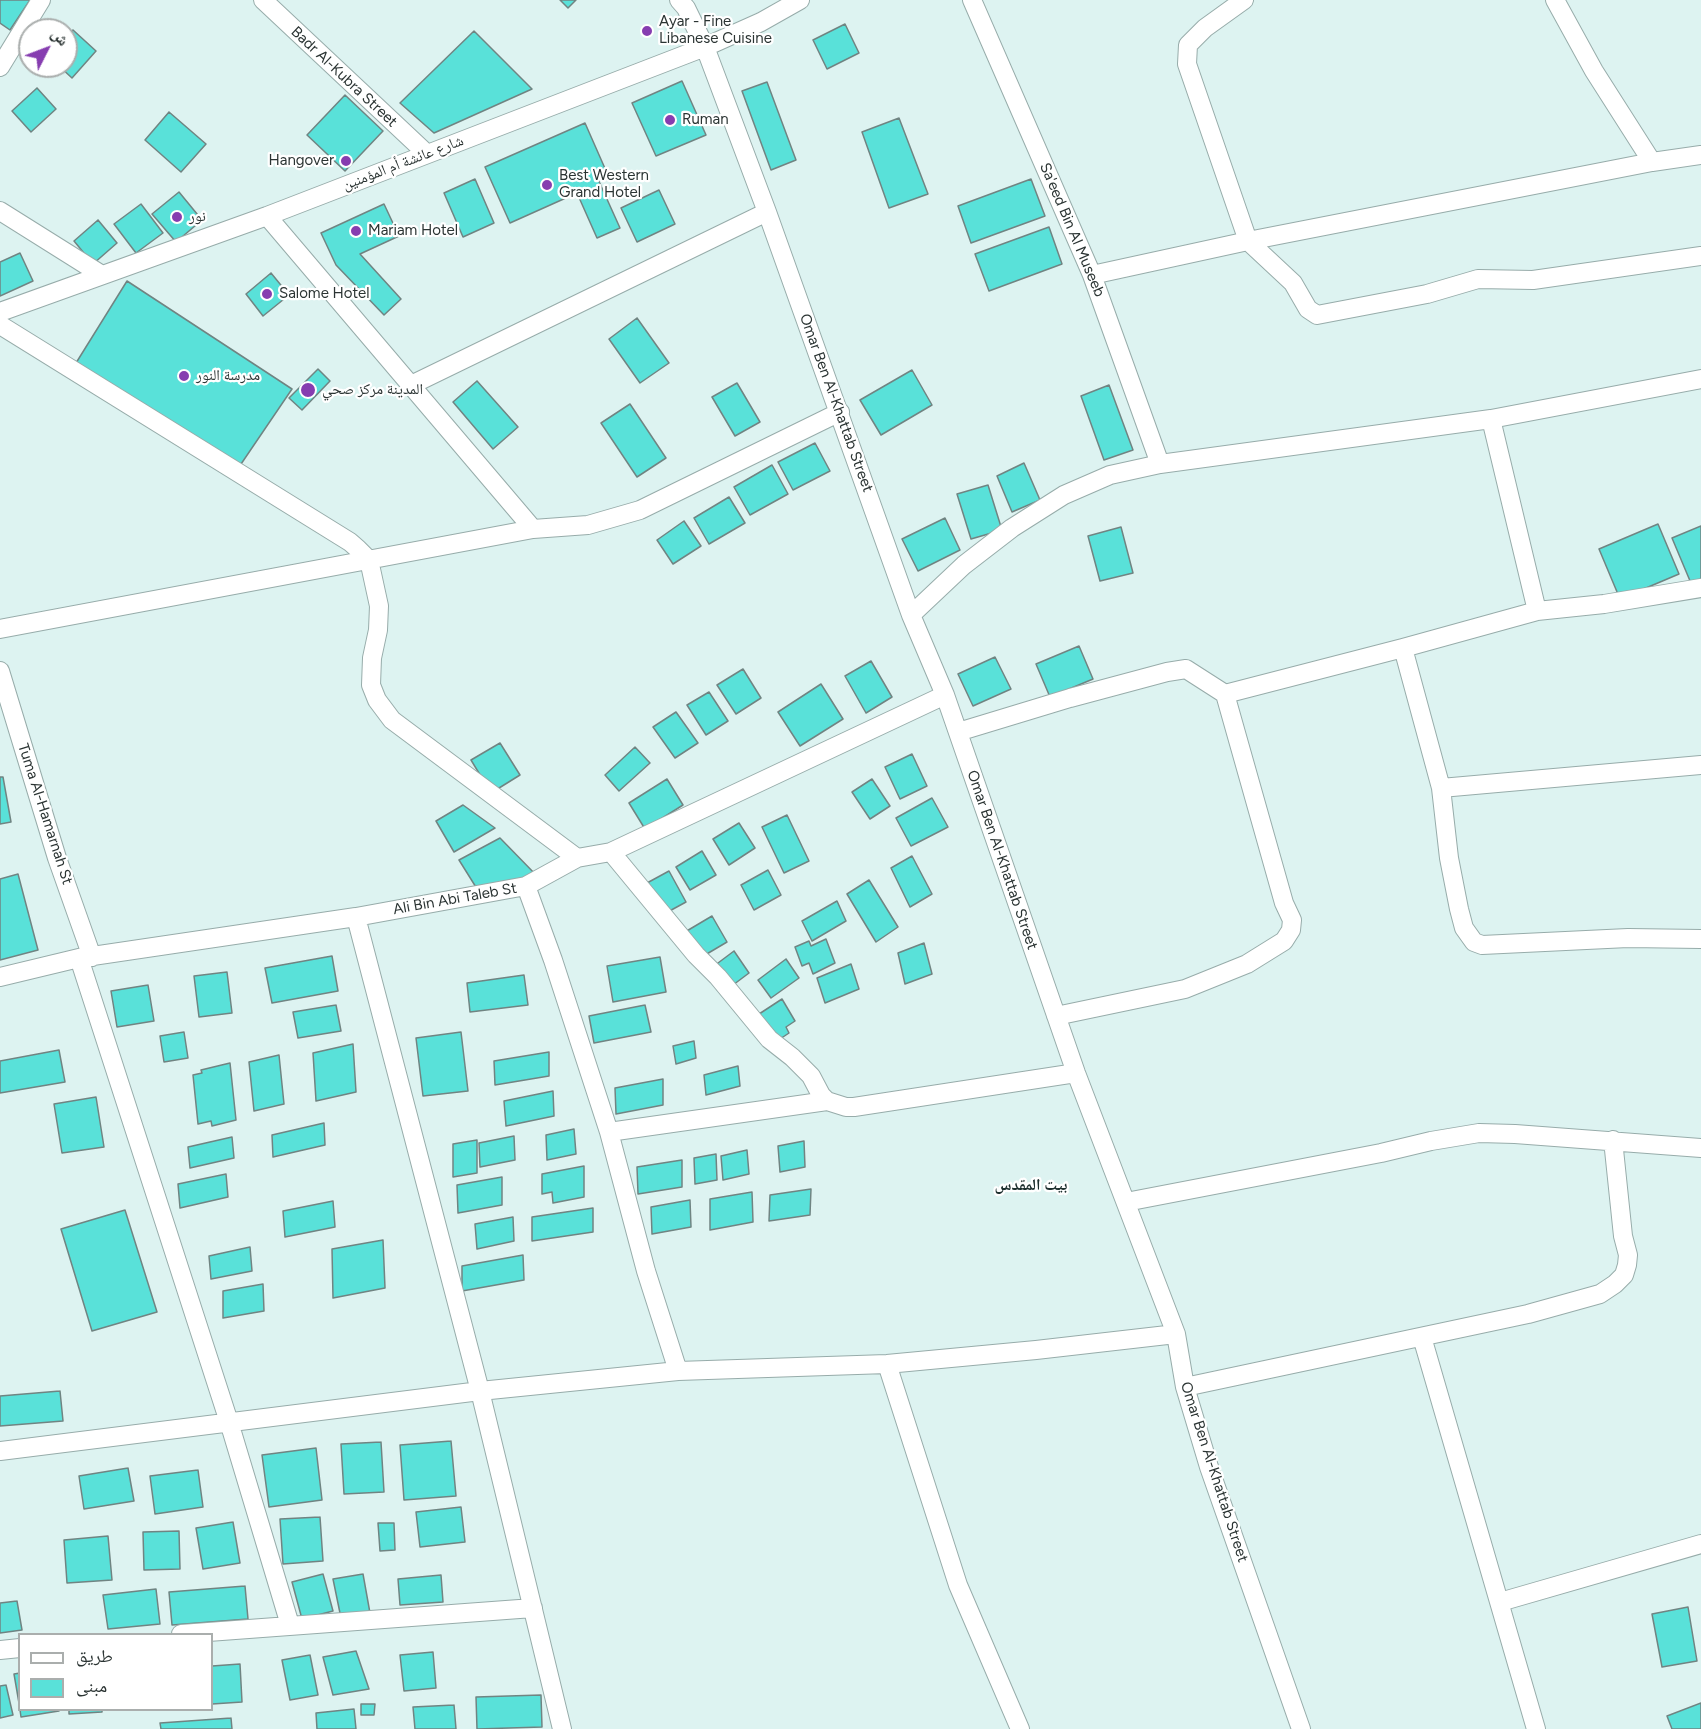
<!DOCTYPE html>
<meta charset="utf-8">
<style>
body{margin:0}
#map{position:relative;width:1701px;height:1729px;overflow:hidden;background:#ddf3f1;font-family:Figtree,"Noto Naskh Arabic",sans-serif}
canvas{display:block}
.legend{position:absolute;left:18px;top:1633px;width:195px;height:78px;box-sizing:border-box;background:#fff;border:2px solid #aaaead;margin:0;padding:8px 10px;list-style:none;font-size:18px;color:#2b3433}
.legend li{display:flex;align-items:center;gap:12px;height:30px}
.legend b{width:30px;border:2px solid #aaaead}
.north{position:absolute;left:18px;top:18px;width:60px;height:60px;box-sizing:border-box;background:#fff;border:2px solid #aaaead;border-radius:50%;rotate:48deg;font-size:16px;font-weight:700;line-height:24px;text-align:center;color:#2b3433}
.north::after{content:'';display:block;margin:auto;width:21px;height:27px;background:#863db0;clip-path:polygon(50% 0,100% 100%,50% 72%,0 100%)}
</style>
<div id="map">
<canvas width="1701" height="1729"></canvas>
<ul class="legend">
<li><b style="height:8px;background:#fff"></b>طريق</li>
<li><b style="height:16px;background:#59e1d9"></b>مبنى</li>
</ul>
<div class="north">ش</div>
</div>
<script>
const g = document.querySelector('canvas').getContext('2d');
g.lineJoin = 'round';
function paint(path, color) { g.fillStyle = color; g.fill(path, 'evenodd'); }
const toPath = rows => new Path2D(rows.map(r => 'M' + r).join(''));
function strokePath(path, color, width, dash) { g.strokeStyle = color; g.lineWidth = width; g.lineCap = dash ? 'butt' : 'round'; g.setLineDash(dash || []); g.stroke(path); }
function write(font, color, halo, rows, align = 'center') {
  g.font = font + ' Figtree,"Noto Naskh Arabic",sans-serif'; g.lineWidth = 4.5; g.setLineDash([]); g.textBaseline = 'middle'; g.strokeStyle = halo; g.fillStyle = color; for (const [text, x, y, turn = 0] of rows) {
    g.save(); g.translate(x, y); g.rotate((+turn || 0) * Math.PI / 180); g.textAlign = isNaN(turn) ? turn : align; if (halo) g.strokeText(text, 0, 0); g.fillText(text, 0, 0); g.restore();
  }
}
const building = toPath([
 [0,0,30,0,10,30,0,23,0,0],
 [560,0,576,0,568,8,560,0],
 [845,24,859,53,827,69,813,40,845,24],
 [73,30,96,51,72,78,59,66,66,66,66,37,73,30],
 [474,31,532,89,434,133,400,103,474,31],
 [682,81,706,135,656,156,632,103,682,81],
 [767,82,796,160,771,170,742,91,767,82],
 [37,88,56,109,31,132,12,111,37,88],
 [345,95,383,131,345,171,307,135,345,95],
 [169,112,206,144,181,172,145,140,169,112],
 [899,118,928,194,889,208,862,132,899,118],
 [585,123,607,173,597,177,620,228,597,238,577,193,510,223,485,167,585,123],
 [475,179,494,223,463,237,444,193,475,179],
 [1031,179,1045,216,971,243,958,206,1031,179],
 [659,190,675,224,637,242,621,208,659,190],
 [179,192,202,220,176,242,152,214,179,192],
 [141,204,163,233,136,253,114,224,141,204],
 [384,204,399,236,360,254,401,299,384,315,336,265,321,233,384,204],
 [98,220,117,243,93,264,74,241,98,220],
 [1049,227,1062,264,989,291,975,254,1049,227],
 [20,253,33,281,0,296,0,262,20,253],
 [271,273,289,295,263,316,246,294,271,273],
 [127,281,292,389,239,467,76,363,127,281],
 [637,318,669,363,640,383,609,339,637,318],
 [318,369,330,381,302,410,289,398,318,369],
 [912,370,932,405,881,435,860,400,912,370],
 [477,381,518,427,493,449,453,402,477,381],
 [737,383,760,422,735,436,712,397,737,383],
 [1109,385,1133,450,1104,460,1081,396,1109,385],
 [630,404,666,458,637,477,601,423,630,404],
 [815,443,830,471,793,490,778,462,815,443],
 [1024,463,1040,500,1012,512,997,476,1024,463],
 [772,465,788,494,750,515,734,487,772,465],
 [988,485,1002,530,971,539,957,494,988,485],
 [729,497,745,523,709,544,694,518,729,497],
 [945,518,960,550,918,571,902,539,945,518],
 [684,521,701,546,673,564,657,540,684,521],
 [1658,524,1679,574,1620,599,1599,549,1658,524],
 [1701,526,1701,585,1693,588,1672,538,1701,526],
 [1121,527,1133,573,1100,581,1088,536,1121,527],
 [1079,646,1093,679,1050,697,1036,664,1079,646],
 [995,657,1011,689,973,706,958,674,995,657],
 [871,661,892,697,866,713,845,676,871,661],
 [743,669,761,698,736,714,717,685,743,669],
 [821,684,843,719,800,746,778,712,821,684],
 [709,692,728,721,706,735,687,705,709,692],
 [676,712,698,743,675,758,653,727,676,712],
 [500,743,520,775,491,793,471,760,500,743],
 [635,747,650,763,619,791,605,775,635,747],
 [912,754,927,786,900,799,885,767,912,754],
 [0,777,3,777,11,822,0,824,0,777],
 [667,779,683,805,645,829,629,803,667,779],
 [872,779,890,806,870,819,852,792,872,779],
 [932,798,948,827,911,846,896,818,932,798],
 [463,805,495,828,454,852,436,821,463,805],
 [787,815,809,861,784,873,762,827,787,815],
 [739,823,755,848,729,865,713,839,739,823],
 [500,838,539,878,479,892,459,860,500,838],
 [702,851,716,875,690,890,676,867,702,851],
 [912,856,932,894,910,907,891,868,912,856],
 [768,870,781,895,754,910,741,885,768,870],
 [669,871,686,902,664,914,647,883,669,871],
 [18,874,38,950,0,960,0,879,18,874],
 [869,880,898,927,876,942,847,894,869,880],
 [837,901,846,921,812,941,802,921,837,901],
 [712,916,727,942,700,958,685,932,712,916],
 [826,939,835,963,813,974,809,963,802,966,795,947,809,941,811,946,826,939],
 [924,943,932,974,905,984,898,953,924,943],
 [734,951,749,973,729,988,714,966,734,951],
 [332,956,338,991,272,1003,265,968,332,956],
 [660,957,666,992,613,1002,607,966,660,957],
 [786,959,799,978,771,998,758,980,786,959],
 [851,964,859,989,825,1003,817,978,851,964],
 [227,972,232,1013,199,1017,194,976,227,972],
 [524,975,528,1005,470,1012,467,983,524,975],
 [148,985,154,1021,117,1027,111,991,148,985],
 [782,999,795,1021,786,1027,789,1033,774,1043,756,1016,782,999],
 [336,1005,341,1031,298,1038,293,1012,336,1005],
 [645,1005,651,1032,594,1043,589,1016,645,1005],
 [184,1032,188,1058,164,1062,160,1036,184,1032],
 [461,1032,468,1091,423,1096,416,1038,461,1032],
 [694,1041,696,1058,676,1064,673,1046,694,1041],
 [353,1044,356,1092,316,1101,313,1053,353,1044],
 [59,1050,65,1082,0,1093,0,1061,59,1050],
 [549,1052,549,1076,495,1085,494,1061,549,1052],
 [279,1055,284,1104,254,1111,249,1062,279,1055],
 [230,1063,236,1120,212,1126,211,1121,198,1124,193,1075,202,1073,201,1070,230,1063],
 [738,1066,740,1086,706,1095,704,1075,738,1066],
 [663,1079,663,1105,616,1114,615,1088,663,1079],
 [553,1091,554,1116,506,1126,504,1101,553,1091],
 [96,1097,104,1147,62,1153,54,1104,96,1097],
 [324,1123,325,1145,273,1157,272,1135,324,1123],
 [574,1129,576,1154,547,1160,546,1135,574,1129],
 [514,1136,515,1160,480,1167,479,1143,514,1136],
 [232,1137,234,1158,190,1168,188,1147,232,1137],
 [477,1140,477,1173,453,1177,453,1144,477,1140],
 [804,1141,805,1167,780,1172,778,1146,804,1141],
 [747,1150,749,1174,723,1180,721,1156,747,1150],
 [716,1154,717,1180,695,1184,694,1158,716,1154],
 [682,1160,682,1187,638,1194,637,1167,682,1160],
 [584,1166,584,1197,553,1203,552,1192,542,1194,542,1174,584,1166],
 [226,1174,228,1197,180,1208,178,1184,226,1174],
 [502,1177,502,1205,458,1213,457,1185,502,1177],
 [811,1189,810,1215,769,1221,770,1195,811,1189],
 [752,1192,753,1222,710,1230,710,1199,752,1192],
 [690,1200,691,1227,652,1234,651,1207,690,1200],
 [333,1201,335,1227,285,1237,283,1211,333,1201],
 [593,1208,593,1232,532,1241,532,1217,593,1208],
 [125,1210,157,1312,92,1331,61,1229,125,1210],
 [513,1217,514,1241,477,1249,475,1224,513,1217],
 [383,1240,385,1288,333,1298,332,1249,383,1240],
 [250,1247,252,1271,211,1279,209,1256,250,1247],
 [523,1255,524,1280,462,1291,462,1266,523,1255],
 [263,1284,264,1311,223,1318,223,1291,263,1284],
 [60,1391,63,1421,0,1426,0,1396,60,1391],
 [451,1441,456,1496,404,1500,400,1445,451,1441],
 [381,1442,384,1492,344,1494,341,1444,381,1442],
 [316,1448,322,1500,269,1507,262,1455,316,1448],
 [128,1468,134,1501,84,1509,79,1476,128,1468],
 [198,1470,203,1507,155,1514,150,1476,198,1470],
 [461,1507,465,1542,420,1547,416,1512,461,1507],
 [320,1517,323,1561,283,1564,280,1519,320,1517],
 [233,1522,240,1563,203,1569,196,1528,233,1522],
 [378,1523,394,1523,395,1550,380,1551,378,1523],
 [179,1531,180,1569,144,1570,143,1532,179,1531],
 [108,1536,112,1580,67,1583,64,1540,108,1536],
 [323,1574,333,1611,302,1619,292,1582,323,1574],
 [363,1574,370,1613,341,1618,333,1579,363,1574],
 [441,1575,443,1602,400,1605,398,1579,441,1575],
 [245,1586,248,1619,172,1625,169,1592,245,1586],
 [156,1589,160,1624,108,1629,103,1595,156,1589],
 [17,1601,22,1630,0,1633,0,1603,17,1601],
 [1688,1607,1697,1661,1662,1667,1652,1614,1688,1607],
 [356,1651,369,1689,333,1695,323,1657,356,1651],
 [433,1652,436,1688,404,1691,400,1655,433,1652],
 [310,1655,318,1695,290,1700,282,1660,310,1655],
 [240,1664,242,1702,212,1704,212,1666,240,1664],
 [20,1673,20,1709,14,1674,20,1673],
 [6,1685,13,1715,0,1718,0,1686,6,1685],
 [541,1695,542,1727,477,1729,476,1697,541,1695],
 [1701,1703,1701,1729,1672,1729,1667,1716,1701,1703],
 [361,1704,375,1704,374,1715,361,1715,361,1704],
 [454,1705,456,1729,415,1729,413,1707,454,1705],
 [354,1709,356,1729,317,1729,316,1713,354,1709],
 [20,1710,59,1710,59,1711,21,1717,20,1710],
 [69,1710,102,1710,102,1712,69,1714,69,1710],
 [231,1718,232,1729,161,1729,160,1723,231,1718]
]);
paint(building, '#59e1d9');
strokePath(building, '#708482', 1.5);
const minor = toPath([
 [263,0,426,153],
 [679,0,686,8,705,47,767,212,911,615,945,695,1076,1073,1176,1334,1185,1387,1209,1467,1301,1729],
 [972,0,1092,275,1160,464],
 [1244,0,1205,28,1188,45,1187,64,1248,241,1293,283,1308,309,1317,315,1427,294,1478,279,1533,280,1701,256],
 [1555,0,1594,71,1652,162],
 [0,67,41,0],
 [0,211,102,275],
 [267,216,533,529],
 [1092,275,1248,241,1652,162,1701,155],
 [0,312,267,216,705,47,761,22,800,0],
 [0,325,350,542,358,549,369,560,379,606,378,630,372,658,371,685,377,700,392,720,577,858],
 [411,385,767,212],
 [1491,419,1537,611],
 [911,615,964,565,1012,528,1064,495,1110,475,1160,464,1491,419,1701,379],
 [0,629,533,529,588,525,640,510,840,412],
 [1403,648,1441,788,1449,858,1459,909,1464,928,1474,942,1482,945,1628,938,1701,939],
 [0,671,57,858,92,957],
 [1225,694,1403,648,1537,611,1604,604,1701,588],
 [958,732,1070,698,1167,672,1186,669,1225,694,1284,903,1292,920,1291,930,1284,941,1247,964,1185,989,1056,1016],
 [1441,788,1701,765],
 [611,852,696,955,718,977,769,1039,792,1057,811,1076,821,1095,827,1101,846,1107,854,1107,1076,1073],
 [526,886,553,960,609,1132,646,1271,678,1371],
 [356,917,480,1391,562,1729],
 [79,958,229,1422,290,1625],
 [0,977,79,958,356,917,526,886,577,858,611,852,945,695],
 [609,1132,827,1101],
 [1126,1202,1381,1153,1431,1141,1479,1133,1515,1134,1701,1148],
 [1422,1337,1536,1729],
 [887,1364,958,1585,1020,1729],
 [1185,1387,1528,1314,1600,1294,1615,1284,1624,1275,1627,1265,1628,1255,1623,1236,1613,1140],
 [0,1451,480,1391,678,1371,887,1364,1036,1350,1176,1334],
 [1500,1602,1701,1544],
 [181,1634,533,1608],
 [0,1650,20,1648]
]);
strokePath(minor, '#97acaa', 20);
strokePath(minor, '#fff', 18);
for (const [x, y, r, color] of [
 [647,31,6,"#863db0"],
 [670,120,6,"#863db0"],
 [346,161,6,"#863db0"],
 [547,185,6,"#863db0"],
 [177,217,6,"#863db0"],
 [356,231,6,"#863db0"],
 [267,294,6,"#863db0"],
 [184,376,6,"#863db0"],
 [308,390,8,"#863db0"]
]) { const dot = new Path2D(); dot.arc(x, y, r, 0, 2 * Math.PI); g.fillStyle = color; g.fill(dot); strokePath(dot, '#fff', 2); }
write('15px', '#2b3433', '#fff', [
 ["Ayar - Fine",659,22],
 ["Libanese Cuisine",659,39],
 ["Ruman",682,120],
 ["Hangover",334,161,"right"],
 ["Best Western",559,176],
 ["Grand Hotel",559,193],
 ["نور",189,217],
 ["Mariam Hotel",368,231],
 ["Salome Hotel",279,294],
 ["مدرسة النور",196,376],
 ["المدينة مركز صحي",322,390]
], 'left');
write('15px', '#2b3433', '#fff', [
 ["Badr Al-Kubra Street",344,77,43],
 ["شارع عائشة أم المؤمنين",403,163,-21],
 ["Sa'eed Bin Al Museeb",1072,230,67],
 ["Omar Ben Al-Khattab Street",836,403,70],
 ["Tuma Al-Hamarnah St",45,814,72],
 ["Omar Ben Al-Khattab Street",1002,860,71],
 ["Ali Bin Abi Taleb St",455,899,-10],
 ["Omar Ben Al-Khattab Street",1214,1472,72]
]);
write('bold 16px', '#1d2f2e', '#fff', [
 ["بيت المقدس",1031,1185]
]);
</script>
